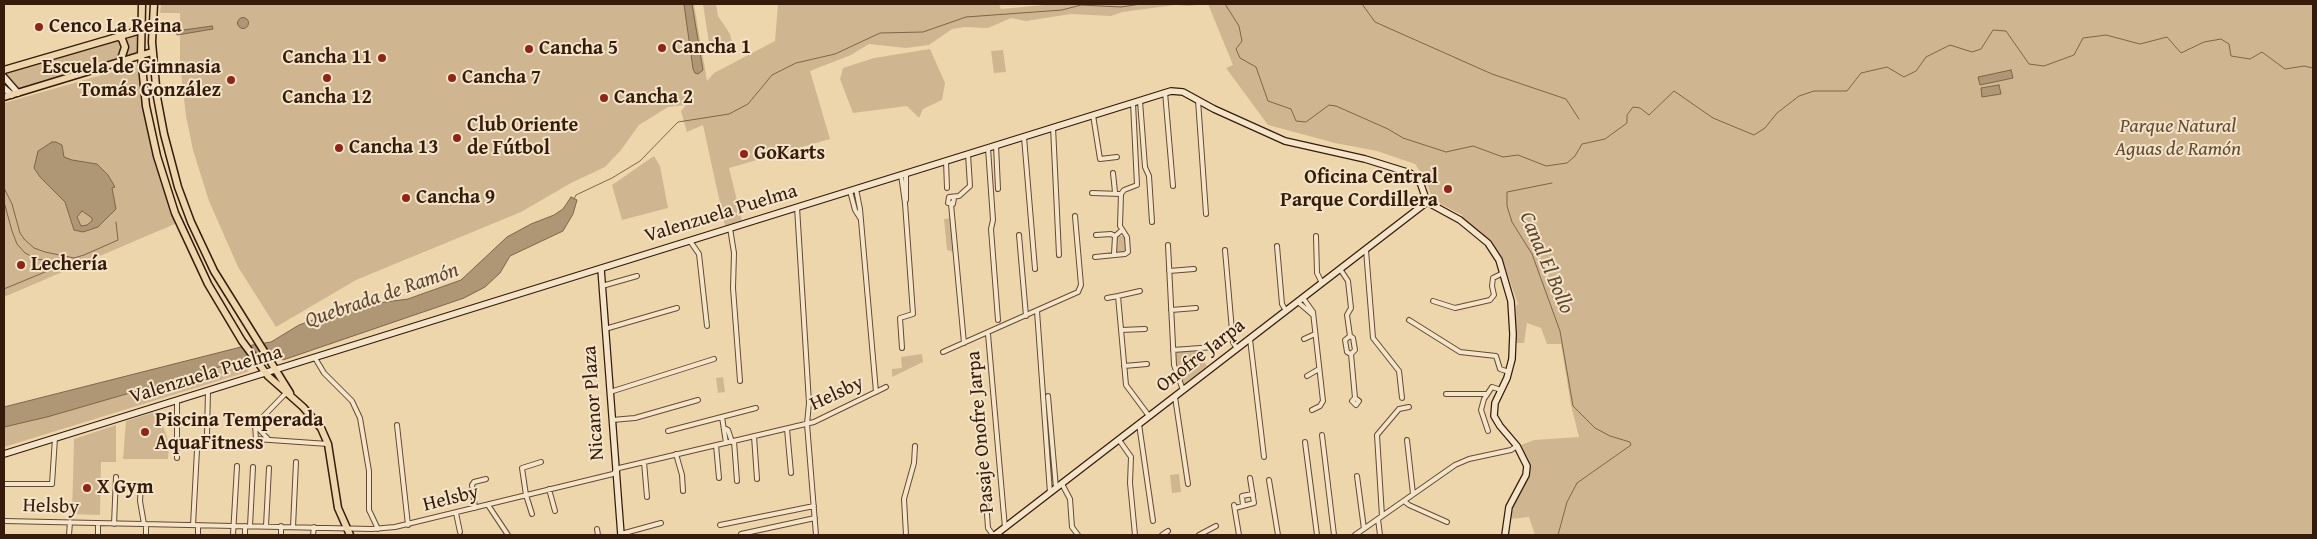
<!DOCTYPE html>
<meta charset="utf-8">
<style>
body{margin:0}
#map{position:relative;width:2317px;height:539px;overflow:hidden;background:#eed6ac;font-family:"Gentium Book Plus",serif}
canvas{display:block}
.frame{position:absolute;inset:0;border:5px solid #361b0a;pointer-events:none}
</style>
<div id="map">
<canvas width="2317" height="539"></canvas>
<div class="frame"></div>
</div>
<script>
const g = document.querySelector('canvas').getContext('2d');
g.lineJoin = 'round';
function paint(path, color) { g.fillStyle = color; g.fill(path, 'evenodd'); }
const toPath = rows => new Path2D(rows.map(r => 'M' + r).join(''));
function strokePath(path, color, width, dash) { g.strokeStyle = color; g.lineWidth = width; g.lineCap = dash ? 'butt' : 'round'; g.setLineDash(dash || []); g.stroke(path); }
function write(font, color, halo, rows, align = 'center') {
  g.font = font + ' "Gentium Book Plus",serif'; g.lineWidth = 4; g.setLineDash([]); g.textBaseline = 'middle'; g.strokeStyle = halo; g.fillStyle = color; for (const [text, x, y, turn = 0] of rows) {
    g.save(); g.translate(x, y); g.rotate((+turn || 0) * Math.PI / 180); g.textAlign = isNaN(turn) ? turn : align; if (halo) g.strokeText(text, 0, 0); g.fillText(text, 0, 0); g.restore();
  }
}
paint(toPath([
 [161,4,694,4,707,81,714,73,775,41,778,4,999,4,1001,9,1055,4,1207,4,1188,6,1175,5,1122,12,1111,16,1071,14,1026,21,1011,18,988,28,965,27,952,29,929,45,906,48,869,44,851,55,810,71,830,139,729,168,742,221,725,226,703,125,687,132,681,111,686,105,668,107,639,125,621,150,605,167,571,183,521,212,356,280,276,327,238,267,209,201,193,150,186,116,180,64,180,13,160,13],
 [703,4,716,4,718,16,730,34,732,42,730,49,725,54,718,55,709,43],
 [1208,4,2313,4,2313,535,1535,535,1529,517,1510,519,1517,493,1529,474,1528,463,1521,445,1534,440,1579,437,1571,405,1561,344,1547,344,1541,328,1527,323,1524,343,1516,343,1516,306,1518,304,1502,259,1492,241,1463,219,1462,215,1437,202,1430,193,1427,181,1415,164,1377,151,1335,143,1268,125,1226,68,1233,65],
 [137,34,137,52,20,89,4,73],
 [930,49,945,83,942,100,923,109,919,118,907,106,853,113,840,79,843,68,874,58],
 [1003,50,1006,72,994,73,991,51],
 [137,65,143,101,177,223,4,297,4,103],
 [654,156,660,166,668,208,622,220,612,185],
 [950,218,953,252,947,250,944,219],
 [1118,236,1125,236,1125,252,1117,252],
 [1197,350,1207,366,1184,384,1178,373,1176,351],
 [922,354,923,362,892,377,892,369,902,368,901,357],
 [249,359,253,365,247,372,4,447,4,427],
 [723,377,725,392,718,393,716,378],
 [158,411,169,443,168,459,123,459,126,421],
 [116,425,116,462,101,462,100,515,72,514,74,439],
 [1179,474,1181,492,1172,493,1170,475]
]), '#cfb690');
const water = toPath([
 [684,4,692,4,703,70,698,74,695,73,693,69,684,4],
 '237.5 23a5.5 5.5 0 1 1 11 0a5.5 5.5 0 1 1-11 0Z',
 [212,26,213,29,177,35,176,31,212,26],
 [2011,70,2013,78,1980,85,1978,77,2011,70],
 [1999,85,2001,94,1982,97,1981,88,1999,85],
 [52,142,56,142,62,145,64,157,72,160,97,164,108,175,115,187,112,188,116,209,98,227,83,232,74,230,65,202,40,177,34,168,38,151,52,142],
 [82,211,92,218,92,221,87,225,81,226,77,217,82,211],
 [571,197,577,200,573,214,563,231,510,256,500,273,485,287,464,298,283,360,271,352,47,417,4,427,4,407,241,347,271,342,299,325,348,307,408,299,461,280,507,237,531,224,554,215,563,209,571,197]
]);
paint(water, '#af9675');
strokePath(water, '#7f654a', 1);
strokePath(toPath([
 [1225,4,1239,26,1242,41,1236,49,1240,58,1256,67,1268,101,1291,109,1296,121,1306,122,1329,105,1336,106,1388,129,1403,138,1446,152,1473,146,1503,157,1518,155,1546,166,1567,163,1575,156,1582,144,1605,139,1627,123,1627,115,1633,107,1640,108,1649,115,1674,91,1713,118,1754,135,1765,128,1777,113,1799,96,1814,91,1847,91,1861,73,1887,67,1904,77,1916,71,1926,57,1950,45,1972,52,1981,49,1993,30,2006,31,2029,64,2044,66,2074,55,2083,38,2106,35,2140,44,2167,37,2181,53,2204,42,2221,39,2229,44,2231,56,2250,59,2262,52,2285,69,2304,66,2313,68],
 [1362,4,1375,22,1492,74,1566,99,1579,119],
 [1552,183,1507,192,1507,206,1512,222,1532,254,1560,331,1573,406,1595,428,1610,436,1630,442,1631,445,1577,483,1567,502,1558,535],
 [4,188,12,204,20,233,24,239,34,248,45,252,74,258,84,255,118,240,116,222],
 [574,199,576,195,612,178,640,161,678,122,729,114,748,104,772,75,796,63,835,54,880,33,923,32,966,17,1062,10,1081,5,1121,7,1141,4],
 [4,202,12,231,17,244,25,253,37,259,56,262],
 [4,289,69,262]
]), '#7f654a', 1);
const street = toPath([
 [1165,92,1173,186],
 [1198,100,1206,214],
 [1140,101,1145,167,1149,176,1152,222],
 [1093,115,1100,159,1117,157],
 [1053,127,1059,255],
 [1024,137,1035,269],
 [996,145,998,189],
 [988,148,993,220,991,229,998,320],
 [946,161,947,188],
 [906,173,906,200],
 [1113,173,1115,192],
 [901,175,905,203,913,314,900,318,902,348],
 [856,189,860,209,876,392],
 [850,191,855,210,860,218],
 [1092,193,1121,194],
 [1121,194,1124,190,1137,185,1133,103],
 [954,198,953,204,948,203,949,197,959,196,970,186,968,154],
 [951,204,964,343],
 [797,207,809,403,807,424,816,535],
 [730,228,734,253,733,288,740,381],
 [1019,235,1026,316],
 [1096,235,1111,234,1115,236],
 [1316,236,1317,273,1322,283],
 [690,241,699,254,707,326],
 [1168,245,1174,365,1183,390],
 [1277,246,1282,304,1286,311],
 [1225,250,1233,342,1237,349],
 [1366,250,1373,338,1399,371,1402,398],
 [1114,254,1115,236,1121,231],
 [1095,257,1125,254,1128,252,1127,237,1120,226,1121,194],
 [1340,269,1348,281,1351,308,1347,315,1350,336,1353,338,1355,350,1351,354,1355,398,1352,401,1356,405,1359,401,1355,398],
 [1169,271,1194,269],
 [602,286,637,276],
 [1140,291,1118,296,1126,385,1149,416],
 [1107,298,1118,296],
 [1303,298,1313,312,1323,401,1320,406,1312,410],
 [1433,301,1455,308,1490,300,1494,295,1492,286,1493,278,1503,273],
 [1298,302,1313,315],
 [1171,310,1196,308],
 [1037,311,1050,493],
 [1409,320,1460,352,1496,356,1500,369,1509,372],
 [605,329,677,308],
 [1121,330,1145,329],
 [988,334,1005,528],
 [1350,336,1345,340,1347,352,1351,354],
 [1250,339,1264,457],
 [1304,339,1315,334],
 [1173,350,1214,347],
 [943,352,1078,292,1081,285,1075,216],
 [315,358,324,373,352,401,360,418,369,471,369,510,378,529],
 [1124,366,1147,364],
 [1307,376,1319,369],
 [610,392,714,359],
 [286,393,255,425,256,439,328,444],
 [1446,394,1487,394],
 [1048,396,1056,488],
 [1175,397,1188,484],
 [722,417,726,443],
 [612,420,635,418,698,400],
 [1139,424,1153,521],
 [397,425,408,525],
 [256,426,268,439],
 [724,428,728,430,732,442],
 [787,429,791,473],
 [668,431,756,408],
 [1488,431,1481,410,1484,399,1492,387,1501,390],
 [207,435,208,391],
 [1322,435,1334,535],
 [754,436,757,479],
 [1119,440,1131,457,1130,483,1135,535],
 [1407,440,1413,494],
 [734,441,737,481],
 [1305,442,1317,535],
 [716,445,719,478],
 [676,454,682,475,683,491],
 [177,458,177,401],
 [644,462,647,497],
 [1357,476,1364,529],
 [1269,480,1278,535],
 [4,484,52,484,55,438],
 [141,484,140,501,144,524],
 [1062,484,1070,499,1072,527,1078,535],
 [985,487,988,528,993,535],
 [549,489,555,511],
 [1404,501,1409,505,1447,522],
 [488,505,508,535],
 [1234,505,1239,535],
 [1243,505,1242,496,1253,494],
 [475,508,472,485,474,482,486,479],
 [1235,508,1254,503,1250,478],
 [456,513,460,532],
 [532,514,526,495,522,468,541,462],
 [1382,516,1377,435,1399,409,1409,407],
 [1378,519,1380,535],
 [4,521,372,529,395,527,613,474,619,468,814,422,886,387],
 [114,524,116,477],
 [193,525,197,450],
 [720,525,814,506],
 [250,526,253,467],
 [266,526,269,468],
 [293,527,296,462],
 [597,529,598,535],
 [621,534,661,523],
 [741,534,815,518],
 [69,535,70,522],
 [98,535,98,523],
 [146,535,146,524],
 [198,535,198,525],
 [233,535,237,466],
 [245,535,245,526],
 [281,535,281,526],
 [313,535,314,527],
 [906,535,904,499,914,463,915,446],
 [1162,535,1168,531],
 [1199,535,1216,526],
 [1355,535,1455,465,1469,459,1511,450,1517,446]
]);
const secondary = toPath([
 [4,77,18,93],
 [4,88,12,95],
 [1427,202,1460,220,1488,243,1499,260,1511,301,1513,334,1512,359,1507,378,1495,403,1494,416,1500,426,1517,446,1527,466,1526,475,1509,507,1505,535],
 [601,269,621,535],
 [4,454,1171,91,1183,92,1214,109,1285,141,1365,159,1410,173,1420,182,1427,202],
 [995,535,1427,202]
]);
const primary = toPath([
 [142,4,141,56,146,106,157,156,175,213,208,284,242,341,268,376,303,407,321,428,328,444,338,508,350,535],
 [154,4,152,42,157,97,164,134,178,187,191,222,214,271,290,393],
 [118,36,122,39,125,47,120,62],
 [4,70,141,30],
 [4,97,152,52]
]);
strokePath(street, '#644a32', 6);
strokePath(secondary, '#361b0a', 8);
strokePath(primary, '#361b0a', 9);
strokePath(street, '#f4e4c9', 4);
strokePath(secondary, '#f4e4c9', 5.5);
strokePath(primary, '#eed6ac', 6);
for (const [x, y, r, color] of [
 [39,27,5,"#8f2418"],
 [662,48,5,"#8f2418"],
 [529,49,5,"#8f2418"],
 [382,58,5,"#8f2418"],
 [327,78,5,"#8f2418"],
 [452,78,5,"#8f2418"],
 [231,80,5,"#8f2418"],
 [604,98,5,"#8f2418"],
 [457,138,5,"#8f2418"],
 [339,148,5,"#8f2418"],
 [744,154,5,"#8f2418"],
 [1448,189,5,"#8f2418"],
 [406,198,5,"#8f2418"],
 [21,265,5,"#8f2418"],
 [145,432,5,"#8f2418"],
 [87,488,5,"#8f2418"]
]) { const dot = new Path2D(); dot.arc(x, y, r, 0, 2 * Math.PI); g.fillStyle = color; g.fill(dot); strokePath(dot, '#f4e4c9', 2); }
write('bold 20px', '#361b0a', '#f4e4c9', [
 ["Cenco La Reina",49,27],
 ["Cancha 1",672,48],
 ["Cancha 5",539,49],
 ["Cancha 11",372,58,"right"],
 ["Escuela de Gimnasia",221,68,"right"],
 ["Tomás González",221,91,"right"],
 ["Cancha 7",462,78],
 ["Cancha 12",327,98,"center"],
 ["Cancha 2",614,98],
 ["Club Oriente",467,126],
 ["de Fútbol",467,149],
 ["Cancha 13",349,148],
 ["GoKarts",754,154],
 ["Oficina Central",1438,178,"right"],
 ["Parque Cordillera",1438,201,"right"],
 ["Cancha 9",416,198],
 ["Lechería",31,265],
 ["Piscina Temperada",155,421],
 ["AquaFitness",155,444],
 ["X Gym",97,488]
], 'left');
write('italic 20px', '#644a32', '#f4e4c9', [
 ["Parque Natural",2178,127],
 ["Aguas de Ramón",2178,150]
]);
write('20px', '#361b0a', '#f4e4c9', [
 ["Valenzuela Puelma",721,214,-17],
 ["Onofre Jarpa",1201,356,-38],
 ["Valenzuela Puelma",206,375,-17],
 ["Helsby",837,394,-25],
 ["Nicanor Plaza",594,403,-94],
 ["Pasaje Onofre Jarpa",981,432,-95],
 ["Helsby",451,499,-14],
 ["Helsby",51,507,2]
]);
write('italic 21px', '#60462f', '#f4e4c9', [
 ["Canal El Bollo",1546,263,67],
 ["Quebrada de Ramón",382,296,-19]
]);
</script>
